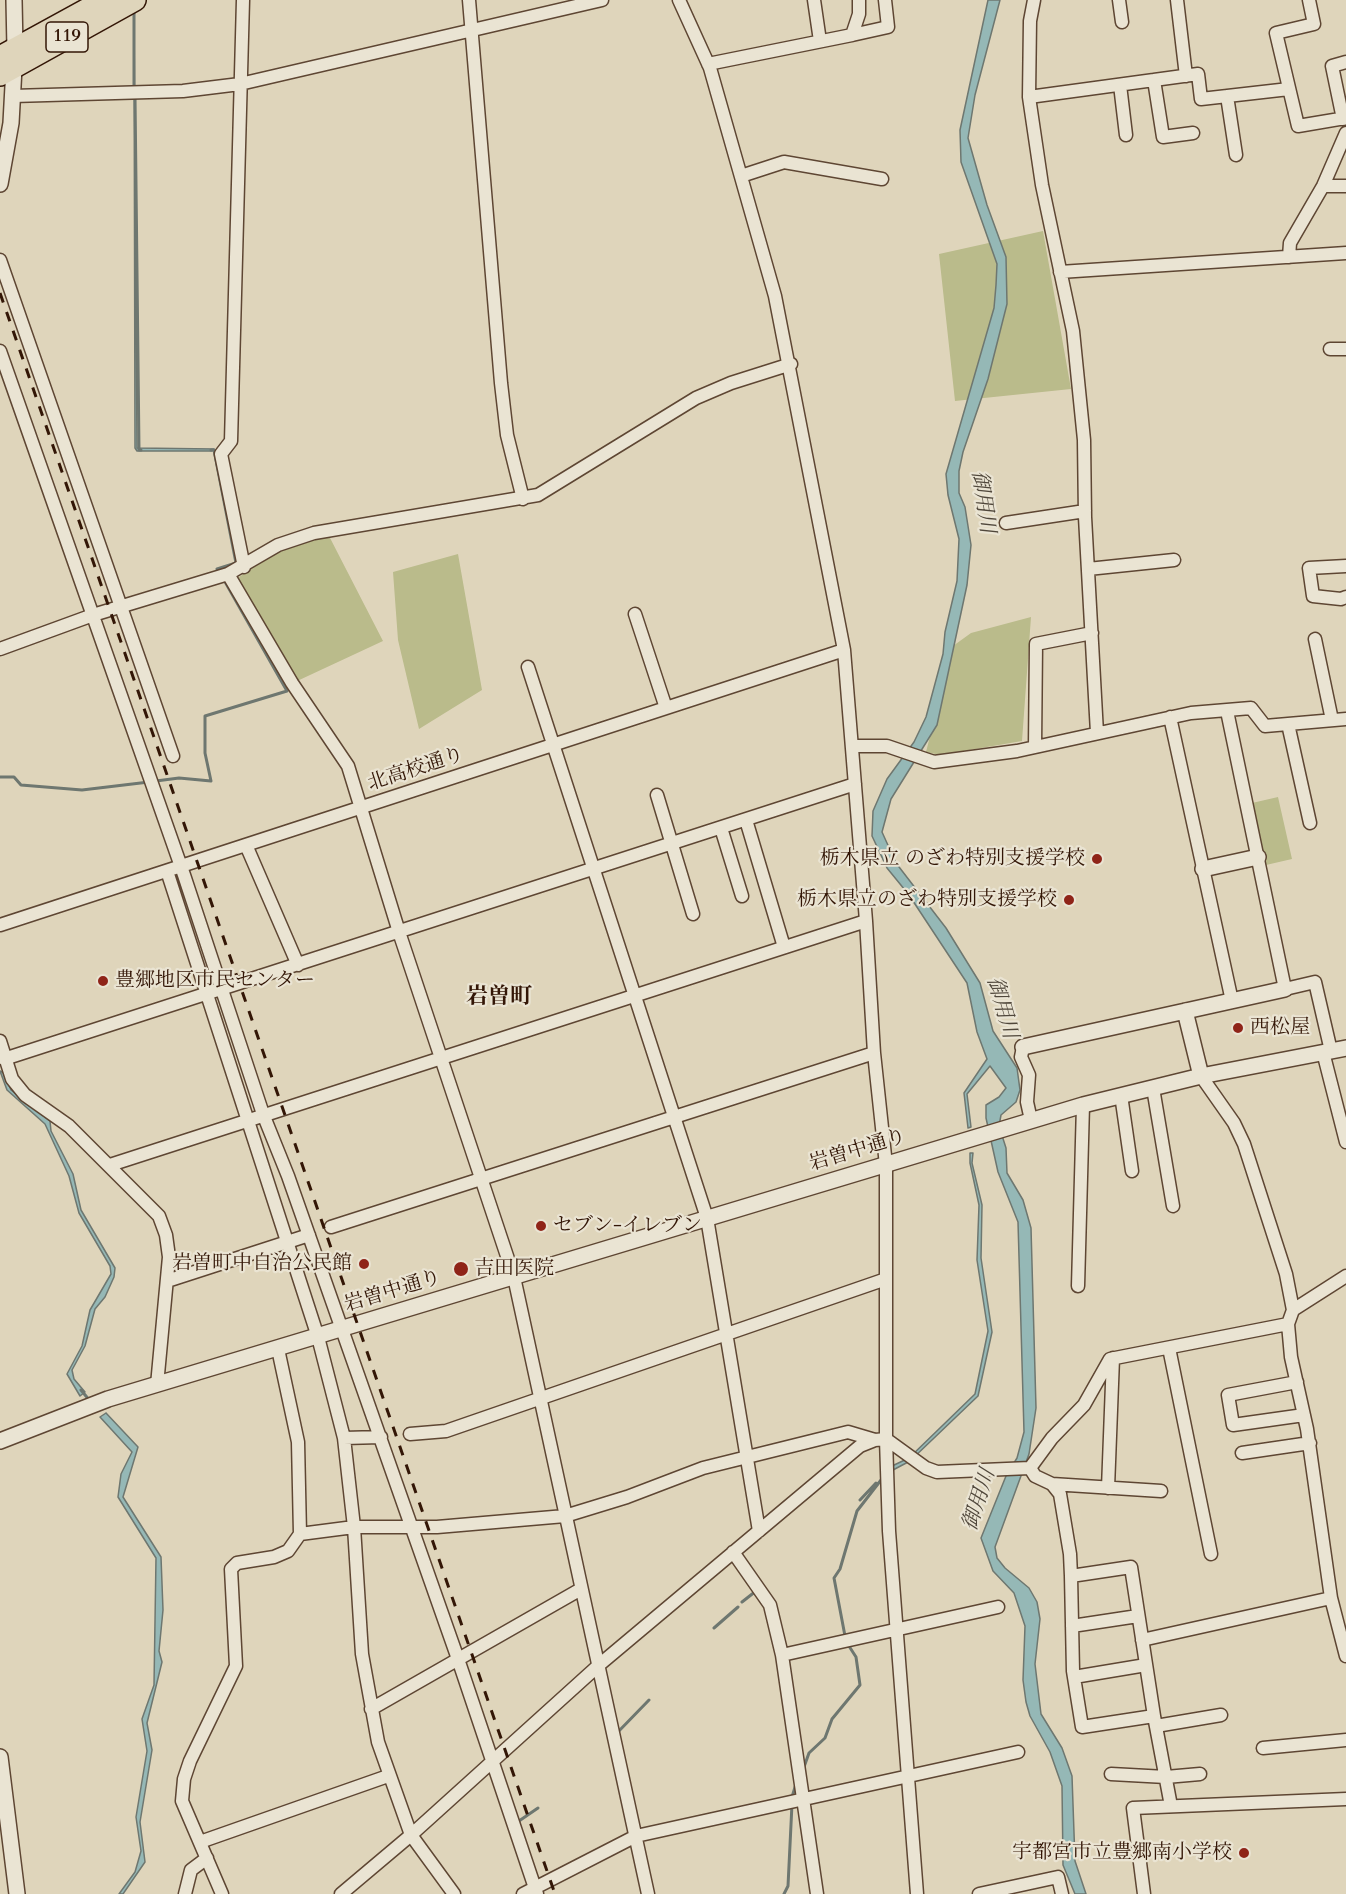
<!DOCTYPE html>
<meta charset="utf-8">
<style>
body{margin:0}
canvas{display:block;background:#dfd5bb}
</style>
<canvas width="1346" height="1894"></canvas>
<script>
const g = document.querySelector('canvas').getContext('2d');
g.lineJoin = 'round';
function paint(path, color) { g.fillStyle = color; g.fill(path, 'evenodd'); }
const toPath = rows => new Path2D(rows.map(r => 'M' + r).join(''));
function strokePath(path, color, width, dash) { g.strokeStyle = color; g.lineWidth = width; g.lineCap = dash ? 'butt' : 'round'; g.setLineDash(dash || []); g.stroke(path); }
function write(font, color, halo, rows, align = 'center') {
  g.font = font + ' Cardo,"Noto Serif JP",serif'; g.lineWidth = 4.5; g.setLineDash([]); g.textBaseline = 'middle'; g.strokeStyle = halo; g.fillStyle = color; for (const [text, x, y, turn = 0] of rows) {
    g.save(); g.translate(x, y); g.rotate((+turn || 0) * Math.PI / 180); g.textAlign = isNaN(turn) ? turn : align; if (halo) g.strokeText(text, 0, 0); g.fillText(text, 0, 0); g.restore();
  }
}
paint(toPath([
 [1043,231,1071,389,955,401,939,254],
 [329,536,383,641,295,682,236,579,277,552,302,542],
 [458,554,482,690,419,729,398,640,393,572],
 [1031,617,1022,741,940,755,926,752,953,646,971,633],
 [1278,797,1292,859,1266,865,1252,803]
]), '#babb8b');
const water = toPath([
 [988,0,1000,0,975,95,968,138,987,205,1006,257,1007,304,988,379,963,452,959,471,959,493,965,507,971,545,967,585,937,725,891,799,882,832,896,863,946,928,980,983,993,1031,1017,1068,1020,1090,1016,1102,1001,1115,999,1126,1006,1148,1007,1173,1023,1200,1031,1228,1036,1408,1029,1454,995,1547,997,1558,1005,1568,1029,1588,1037,1602,1040,1619,1035,1664,1041,1714,1062,1748,1072,1776,1075,1861,1086,1894,1075,1894,1063,1865,1062,1786,1050,1752,1030,1716,1026,1702,1023,1680,1025,1626,1014,1593,993,1571,981,1538,1006,1476,1017,1458,1024,1432,1018,1222,998,1172,986,1118,986,1105,999,1097,1006,1088,990,1066,967,1094,971,1127,968,1128,964,1093,987,1059,977,1032,967,983,909,895,887,868,872,836,873,811,887,779,914,742,926,717,943,654,945,632,957,581,959,539,948,495,946,474,994,308,996,285,997,264,961,162,960,130,988,0],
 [134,13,137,448,214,449,212,451,137,451,135,448,134,13],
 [0,1071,4,1073,11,1090,50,1121,51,1131,73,1174,81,1210,115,1268,114,1277,105,1297,95,1309,85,1346,72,1370,74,1379,85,1392,80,1396,67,1374,82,1346,90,1310,111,1274,110,1266,79,1213,69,1176,45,1124,7,1090,0,1071],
 [970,1153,973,1153,972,1163,982,1205,981,1258,992,1332,978,1396,910,1461,893,1470,892,1466,909,1458,975,1394,988,1331,977,1260,979,1205,970,1163,970,1153],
 [106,1413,138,1447,123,1497,161,1557,163,1610,159,1651,162,1662,147,1723,152,1750,140,1822,145,1862,123,1894,119,1894,135,1872,141,1851,136,1817,147,1751,142,1719,154,1685,156,1558,118,1497,121,1474,132,1452,100,1417,106,1413]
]);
paint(water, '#95b8b6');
strokePath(water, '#6e7770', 1.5);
strokePath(toPath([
 [134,13,134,89],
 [135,96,139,450,141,450],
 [211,450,214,450,236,563,217,569,219,572],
 [0,777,14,777,21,785,82,790,149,782],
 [156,781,179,778,211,781,205,753,205,716,287,691,224,580],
 [81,1390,90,1401],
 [860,1500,876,1483],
 [742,1602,756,1591],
 [714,1628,738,1607],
 [845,1636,834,1578,840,1569,857,1511,881,1480],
 [616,1734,649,1700],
 [804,1767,809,1753,825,1738,832,1719,860,1685,856,1657,847,1643],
 [792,1797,796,1784],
 [516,1823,538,1808],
 [784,1894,788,1886,792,1804]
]), '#6e7770', 3);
const minor = toPath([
 [243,0,231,441,221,454,244,567],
 [469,0,501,383,507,435,523,499],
 [679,0,710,68,775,296,844,650,866,921,874,1053,886,1165,886,1439,889,1531,917,1894],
 [814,0,820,41],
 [1034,0,1030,21,1029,97,1042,185,1073,331,1084,440,1085,517,1097,733],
 [1119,0,1122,22],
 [1177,0,1186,76],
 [1309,0,1314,24,1276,33,1298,126,1346,118],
 [852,35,888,27,885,0],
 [708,64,852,35,859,14,859,0],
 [1154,80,1163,137,1193,133],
 [1120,85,1126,135],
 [13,96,183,91,240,84,602,0],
 [1227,96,1236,155],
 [1029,97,1198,74,1201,99,1289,89],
 [1343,119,1332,66,1346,62],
 [741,176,784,162,882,179],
 [1323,186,1346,186],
 [1289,257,1290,243,1323,186,1346,133],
 [0,260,173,756],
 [1060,272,1346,253],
 [1330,349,1346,349],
 [0,351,184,875,263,1114,288,1176,458,1659,537,1894],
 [1006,523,1085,511],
 [1346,566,1309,568,1313,596,1341,599,1346,597],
 [1088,569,1174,560],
 [228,574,292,683,348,766,399,932,514,1277,648,1894],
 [635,614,666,708],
 [1315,639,1332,720],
 [0,649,93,615,228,574,278,545,314,533,538,495,696,398,731,383,791,364],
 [528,667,707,1218,759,1531],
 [1227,711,1285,989,1315,982,1331,1051],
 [1170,717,1232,1001],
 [1288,724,1310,823],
 [852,746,887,746,934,762,1017,751,1191,713,1251,708,1265,726,1346,719],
 [1035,747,1036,644,1092,633],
 [657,795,693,914],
 [746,820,784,947],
 [721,828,742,896],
 [246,845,298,965],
 [167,871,318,1337,344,1438,354,1527,362,1654,378,1742,411,1835,454,1894],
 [0,925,844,650],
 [0,1041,12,1079,25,1095,69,1126,159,1216,166,1235,169,1257,157,1385],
 [1023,1047,1021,1057,1029,1075,1027,1102,1031,1120],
 [1323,1052,1346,1142],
 [4,1059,855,784],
 [1201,1076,1234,1123,1244,1144,1286,1274,1293,1310,1288,1324,1291,1357,1307,1429,1331,1598,1346,1656],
 [1153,1088,1173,1206],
 [1121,1095,1132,1171],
 [110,1165,866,921],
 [331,1227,874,1053],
 [167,1281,309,1235],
 [1078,1286,1083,1105],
 [1293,1310,1346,1276],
 [1169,1348,1211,1554],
 [278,1349,298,1442,300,1534],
 [1297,1382,1228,1395,1233,1425,1304,1415],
 [410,1434,446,1431,886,1279],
 [344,1438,381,1437],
 [1242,1453,1310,1443],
 [1030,1468,1035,1476,1052,1484,1060,1494,1070,1554,1071,1576,1073,1671,1082,1727,1154,1716,1131,1567,1071,1576],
 [1030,1468,1052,1438,1084,1405,1110,1359,1288,1324],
 [1052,1484,1161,1491],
 [1108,1488,1113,1358],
 [733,1552,770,1605,782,1655,817,1894],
 [1072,1626,1138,1616],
 [1142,1640,1331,1598],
 [782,1655,998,1607],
 [1074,1677,1146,1665],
 [371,1709,581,1589],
 [1154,1716,1171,1806],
 [1156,1726,1221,1715],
 [1263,1748,1346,1740],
 [1111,1774,1166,1777,1200,1774],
 [200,1842,388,1776],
 [185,1894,191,1870,207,1858],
 [222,1894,182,1801,184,1779,190,1761,236,1666,231,1569,237,1563,274,1557,288,1551,300,1534,354,1527,437,1527,565,1516,627,1497,703,1468,848,1432,875,1440],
 [341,1894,411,1835,599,1665,860,1446,875,1440,886,1439,926,1468,937,1472,1030,1468],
 [523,1894,636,1836,1018,1752],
 [979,1894,1058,1877,1062,1894],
 [1144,1894,1133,1808,1346,1799]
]);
const tertiary = toPath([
 [0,184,11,123,15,49,14,0],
 [1203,869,1258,857],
 [1185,1011,1201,1076],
 [1023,1047,1285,989],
 [0,1441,108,1399,1083,1105,1201,1076,1346,1048],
 [0,1757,17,1894]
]);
const trunk = toPath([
 [0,57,104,0],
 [0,75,135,0]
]);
strokePath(minor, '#5e4633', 15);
strokePath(tertiary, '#5e4633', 18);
strokePath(trunk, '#331606', 24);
strokePath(minor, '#eae4d3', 12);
strokePath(tertiary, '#eae4d3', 15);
strokePath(trunk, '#dfd5bb', 21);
strokePath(toPath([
 [0,293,555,1894]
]), '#331606', 3, [10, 10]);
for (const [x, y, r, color] of [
 [1097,859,6,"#8f2418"],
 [1069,900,6,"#8f2418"],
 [103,981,6,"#8f2418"],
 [1238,1028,6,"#8f2418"],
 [541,1226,6,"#8f2418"],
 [364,1264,6,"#8f2418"],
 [461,1269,8,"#8f2418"],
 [1244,1853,6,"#8f2418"]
]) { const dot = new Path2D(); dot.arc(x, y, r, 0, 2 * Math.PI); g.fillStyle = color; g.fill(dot); strokePath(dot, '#eae4d3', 2); }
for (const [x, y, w] of [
 [67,37,42]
]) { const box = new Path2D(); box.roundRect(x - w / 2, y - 15, w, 30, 4.5); g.fillStyle = '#eae4d3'; g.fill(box); strokePath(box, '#331606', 1.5); }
write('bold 18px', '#331606', null, [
 ["119",67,37]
]);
write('20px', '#331606', '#eae4d3', [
 ["北高校通り",416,770,-18],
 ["岩曽中通り",858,1151,-17],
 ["岩曽中通り",393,1292,-17]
]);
write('20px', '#331606', '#eae4d3', [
 ["栃木県立 のざわ特別支援学校",1085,859],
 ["栃木県立のざわ特別支援学校",1057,900],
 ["豊郷地区市民センター",115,981,"left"],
 ["西松屋",1250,1028,"left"],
 ["セブン-イレブン",553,1226,"left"],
 ["岩曽町中自治公民館",352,1264],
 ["吉田医院",474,1269,"left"],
 ["宇都宮市立豊郷南小学校",1232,1853]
], 'right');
write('italic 21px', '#50473b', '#eae4d3', [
 ["御用川",982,502,82],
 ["御用川",1001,1008,74],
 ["御用川",980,1500,-72]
]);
write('bold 22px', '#331606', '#eae4d3', [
 ["岩曽町",499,998]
]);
</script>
